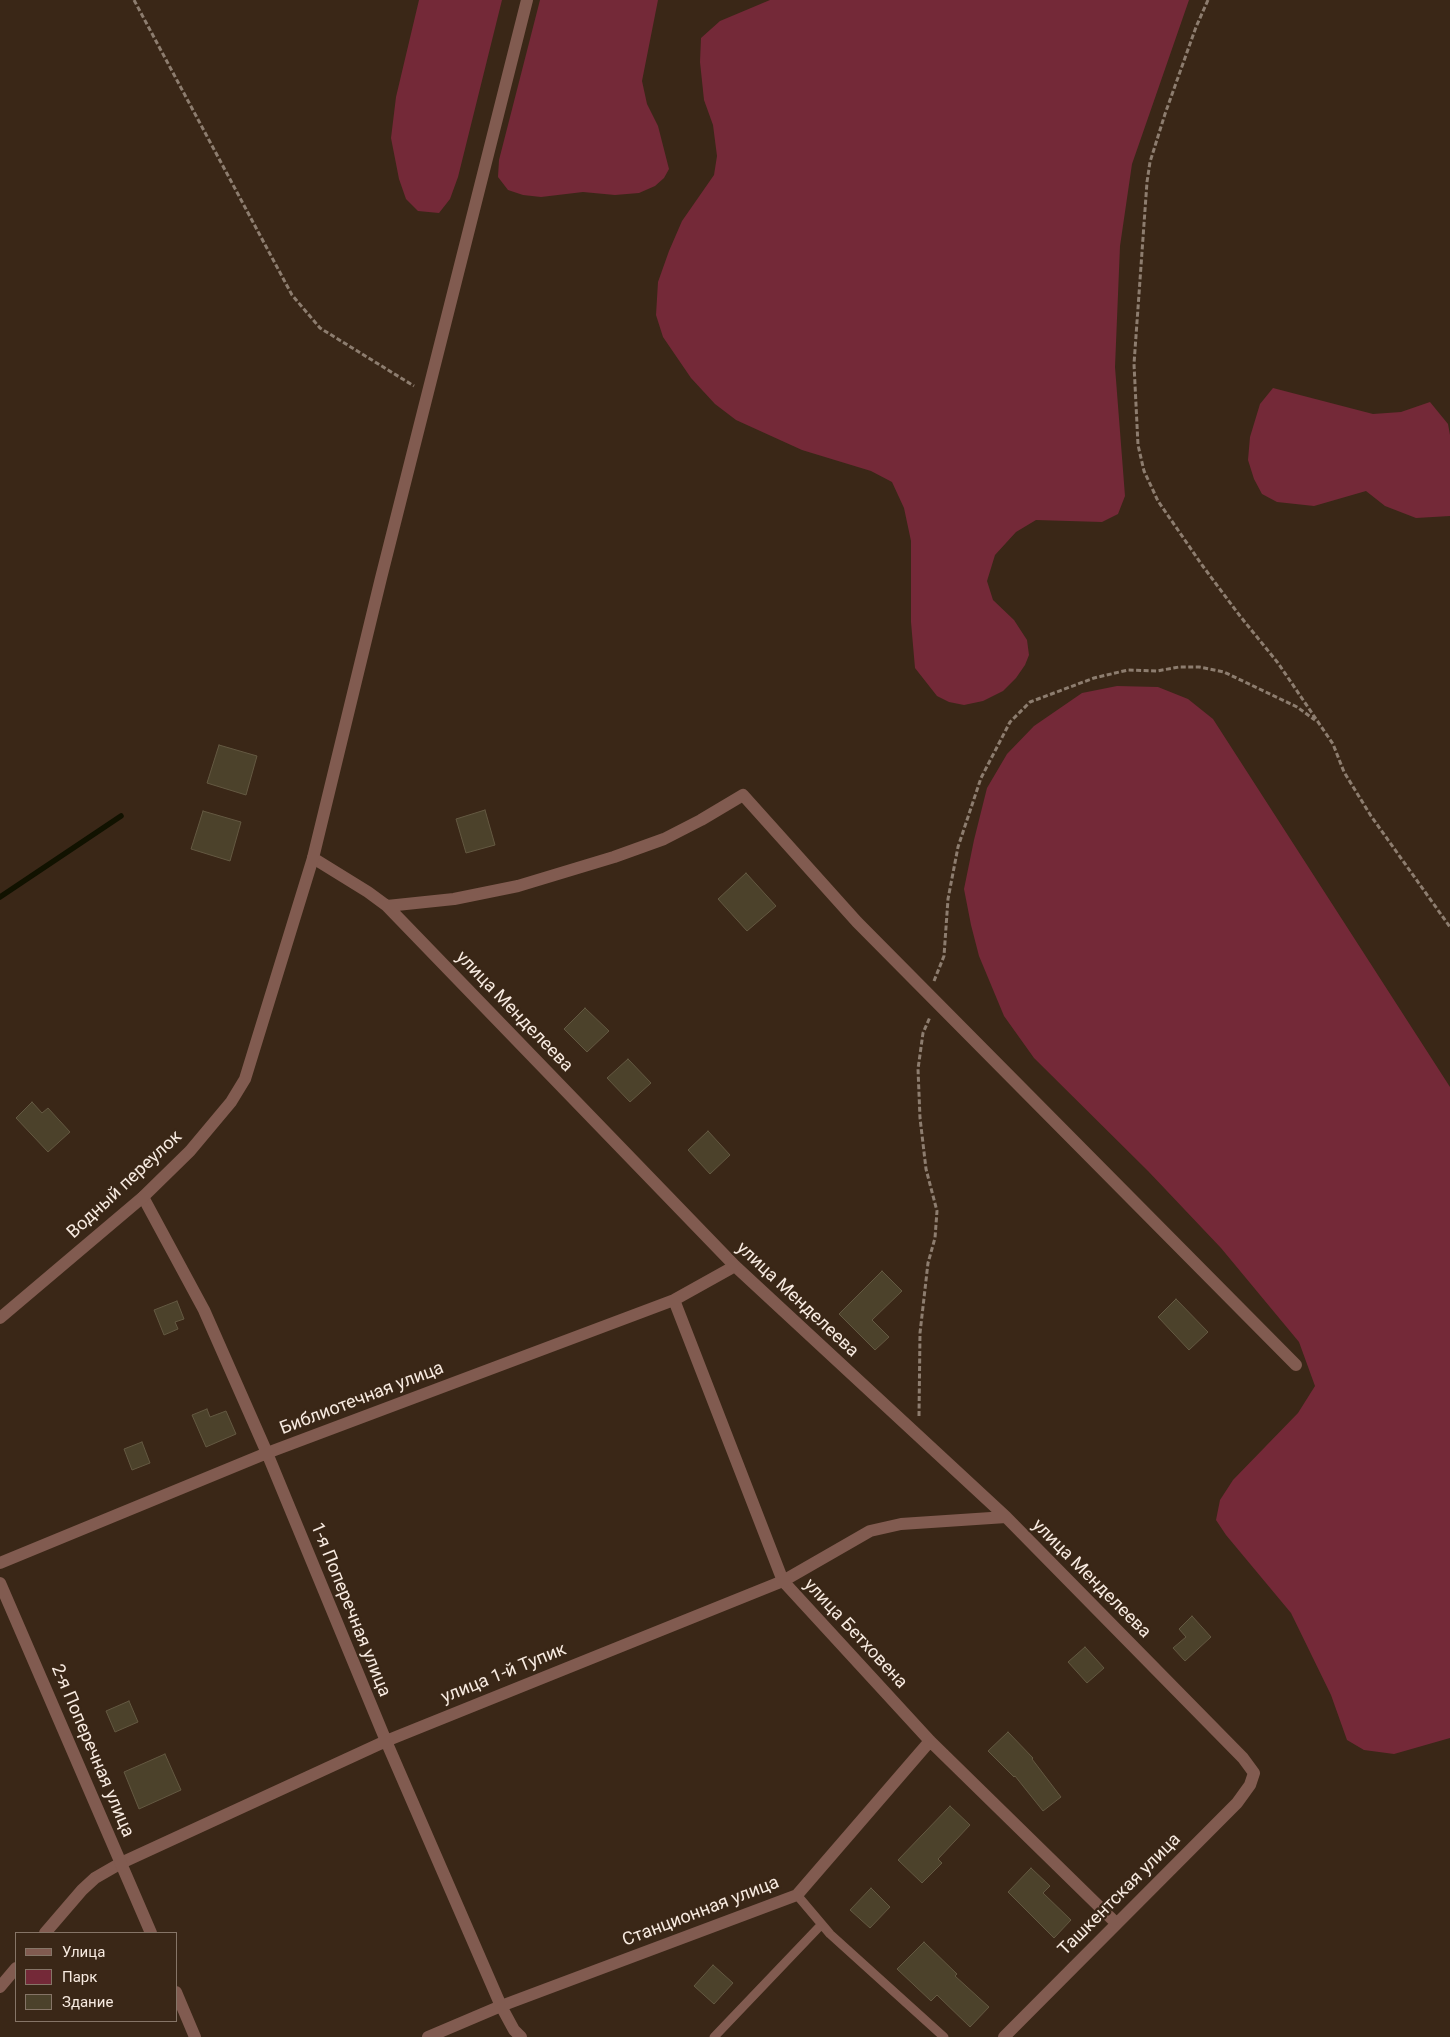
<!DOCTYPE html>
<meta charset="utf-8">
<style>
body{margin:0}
#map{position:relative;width:1450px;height:2037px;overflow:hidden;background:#3a2717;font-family:Roboto,sans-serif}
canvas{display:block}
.legend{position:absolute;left:15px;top:1932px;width:162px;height:90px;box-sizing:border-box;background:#3a2717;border:1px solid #867567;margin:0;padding:6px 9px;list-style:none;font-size:15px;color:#f7eae0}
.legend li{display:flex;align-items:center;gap:10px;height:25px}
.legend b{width:25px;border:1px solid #867567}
</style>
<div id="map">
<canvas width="1450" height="2037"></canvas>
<ul class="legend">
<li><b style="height:6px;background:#815b50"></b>Улица</li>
<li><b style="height:14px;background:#742938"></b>Парк</li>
<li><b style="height:14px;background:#4c422b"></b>Здание</li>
</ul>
</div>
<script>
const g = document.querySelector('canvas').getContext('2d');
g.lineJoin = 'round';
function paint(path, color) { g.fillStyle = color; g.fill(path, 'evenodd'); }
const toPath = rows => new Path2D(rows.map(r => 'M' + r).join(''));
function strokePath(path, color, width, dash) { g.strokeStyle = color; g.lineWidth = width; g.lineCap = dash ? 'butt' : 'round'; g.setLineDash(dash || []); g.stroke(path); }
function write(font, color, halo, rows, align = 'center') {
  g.font = font + ' Roboto,sans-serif'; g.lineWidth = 4.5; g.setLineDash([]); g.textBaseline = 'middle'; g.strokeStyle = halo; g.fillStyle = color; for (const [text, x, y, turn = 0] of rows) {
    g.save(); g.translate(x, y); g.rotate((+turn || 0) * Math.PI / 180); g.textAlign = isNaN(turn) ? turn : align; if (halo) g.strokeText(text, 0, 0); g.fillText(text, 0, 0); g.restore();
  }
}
paint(toPath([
 [419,0,502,0,458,177,450,199,439,213,418,211,406,199,399,179,391,138,396,97],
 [540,0,658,0,642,81,647,104,658,126,669,169,664,178,655,186,639,193,615,195,583,192,541,197,523,195,508,190,498,177,499,160],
 [770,0,1189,0,1132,164,1120,246,1115,367,1125,496,1118,514,1102,522,1036,520,1016,532,995,555,987,581,993,600,1014,620,1027,640,1029,655,1025,665,1016,678,1003,691,983,701,964,705,949,702,937,696,915,668,911,622,911,541,904,508,892,482,871,471,802,450,736,420,715,404,691,378,663,337,656,315,658,282,669,251,682,221,714,175,717,156,713,125,704,100,700,62,701,38,720,21],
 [1273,388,1373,414,1401,412,1430,402,1448,424,1450,435,1450,516,1416,518,1385,506,1366,491,1314,506,1277,502,1262,494,1254,479,1248,460,1250,437,1260,404],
 [1117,686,1158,687,1188,699,1213,719,1450,1087,1450,1738,1394,1754,1364,1750,1347,1740,1331,1695,1291,1613,1226,1535,1216,1520,1220,1500,1233,1480,1298,1413,1315,1386,1299,1342,1221,1248,1148,1171,1034,1058,1004,1016,979,956,971,925,964,889,974,840,987,788,1007,754,1034,726,1082,693]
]), '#742938');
strokePath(toPath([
 [0,897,121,816]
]), '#111200', 5.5);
const building = toPath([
 [219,745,257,756,246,795,207,783,219,745],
 [485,810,495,845,466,853,456,819,485,810],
 [203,811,241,822,230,861,191,849,203,811],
 [746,873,776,906,747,931,718,899,746,873],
 [585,1008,609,1031,587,1052,564,1029,585,1008],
 [628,1059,651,1083,630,1102,607,1078,628,1059],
 [32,1102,42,1113,48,1108,70,1132,48,1152,16,1118,32,1102],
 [708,1131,730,1155,710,1174,688,1150,708,1131],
 [882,1271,902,1291,872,1320,889,1337,875,1350,839,1314,882,1271],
 [1176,1299,1208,1332,1189,1350,1158,1317,1176,1299],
 [177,1301,184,1319,175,1322,178,1329,164,1335,154,1310,177,1301],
 [207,1409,210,1417,226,1411,236,1434,206,1447,192,1415,207,1409],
 [142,1442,150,1463,132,1470,124,1449,142,1442],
 [1192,1616,1211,1637,1185,1661,1173,1648,1186,1637,1179,1629,1192,1616],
 [1085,1647,1104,1668,1087,1683,1068,1662,1085,1647],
 [129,1701,138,1722,115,1732,106,1711,129,1701],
 [1008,1732,1033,1758,1032,1759,1061,1797,1043,1811,1015,1776,1014,1777,988,1751,1008,1732],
 [165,1754,181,1790,139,1809,124,1772,165,1754],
 [950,1806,970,1825,938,1859,942,1863,922,1883,898,1860,950,1806],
 [1031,1868,1050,1886,1043,1893,1071,1920,1054,1938,1008,1892,1031,1868],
 [871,1888,890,1907,870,1928,850,1910,871,1888],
 [924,1942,957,1974,955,1976,989,2007,970,2027,937,1995,931,2001,897,1969,924,1942],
 [713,1965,733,1983,714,2004,694,1986,713,1965]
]);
paint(building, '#4c422b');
strokePath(building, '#645942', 1);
strokePath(toPath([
 [134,0,292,295,320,328,414,386],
 [1208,0,1196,27,1165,114,1150,162,1147,182,1134,364,1138,445,1144,471,1158,501,1202,565,1240,616,1278,663,1333,744,1344,772,1371,816,1450,927],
 [934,981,944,956,948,899,958,847,981,778,1010,722,1030,702,1094,678,1128,670,1157,671,1179,667,1199,667,1224,672,1297,707,1315,720],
 [919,1416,920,1333,928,1263,935,1238,937,1211,926,1169,920,1118,918,1069,923,1033,930,1017]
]), '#8d7d6f', 3, [5, 2.5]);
strokePath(toPath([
 [797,1895,830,1934,944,2037],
 [714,2037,821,1925]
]), '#815b50', 9);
strokePath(toPath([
 [313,858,368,892,387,906,735,1266,1006,1517,1243,1758,1254,1773,1250,1785,1237,1803,1004,2037],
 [387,906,454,899,518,886,614,857,664,839,701,820,743,795,857,922,1296,1365],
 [143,1197,204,1310,267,1453,386,1741,501,2006,514,2030,521,2037],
 [674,1300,783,1581,930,1741,1116,1923],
 [0,1563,267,1453,674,1300,735,1266],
 [45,1933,82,1890,95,1878,121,1863,386,1741,783,1581,870,1531,901,1524,1006,1517],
 [0,1987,16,1968],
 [428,2037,501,2006,797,1895,930,1741]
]), '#815b50', 12);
strokePath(toPath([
 [0,1318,143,1197,190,1151,231,1102,245,1079,313,858,381,578,527,0],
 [0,1583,151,1933],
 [176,1992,195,2037]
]), '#815b50', 12);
write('18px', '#f7eae0', '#3a2717', [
 ["улица Менделеева",514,1012,46],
 ["Водный переулок",125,1185,-43],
 ["улица Менделеева",797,1300,43],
 ["Библиотечная улица",362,1399,-21],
 ["улица Менделеева",1091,1579,45],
 ["1-я Поперечная улица",350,1610,68],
 ["улица Бетховена",855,1634,47],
 ["улица 1-й Тупик",504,1674,-22],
 ["2-я Поперечная улица",92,1751,67],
 ["Ташкентская улица",1120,1895,-45],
 ["Станционная улица",701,1912,-21]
]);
</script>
